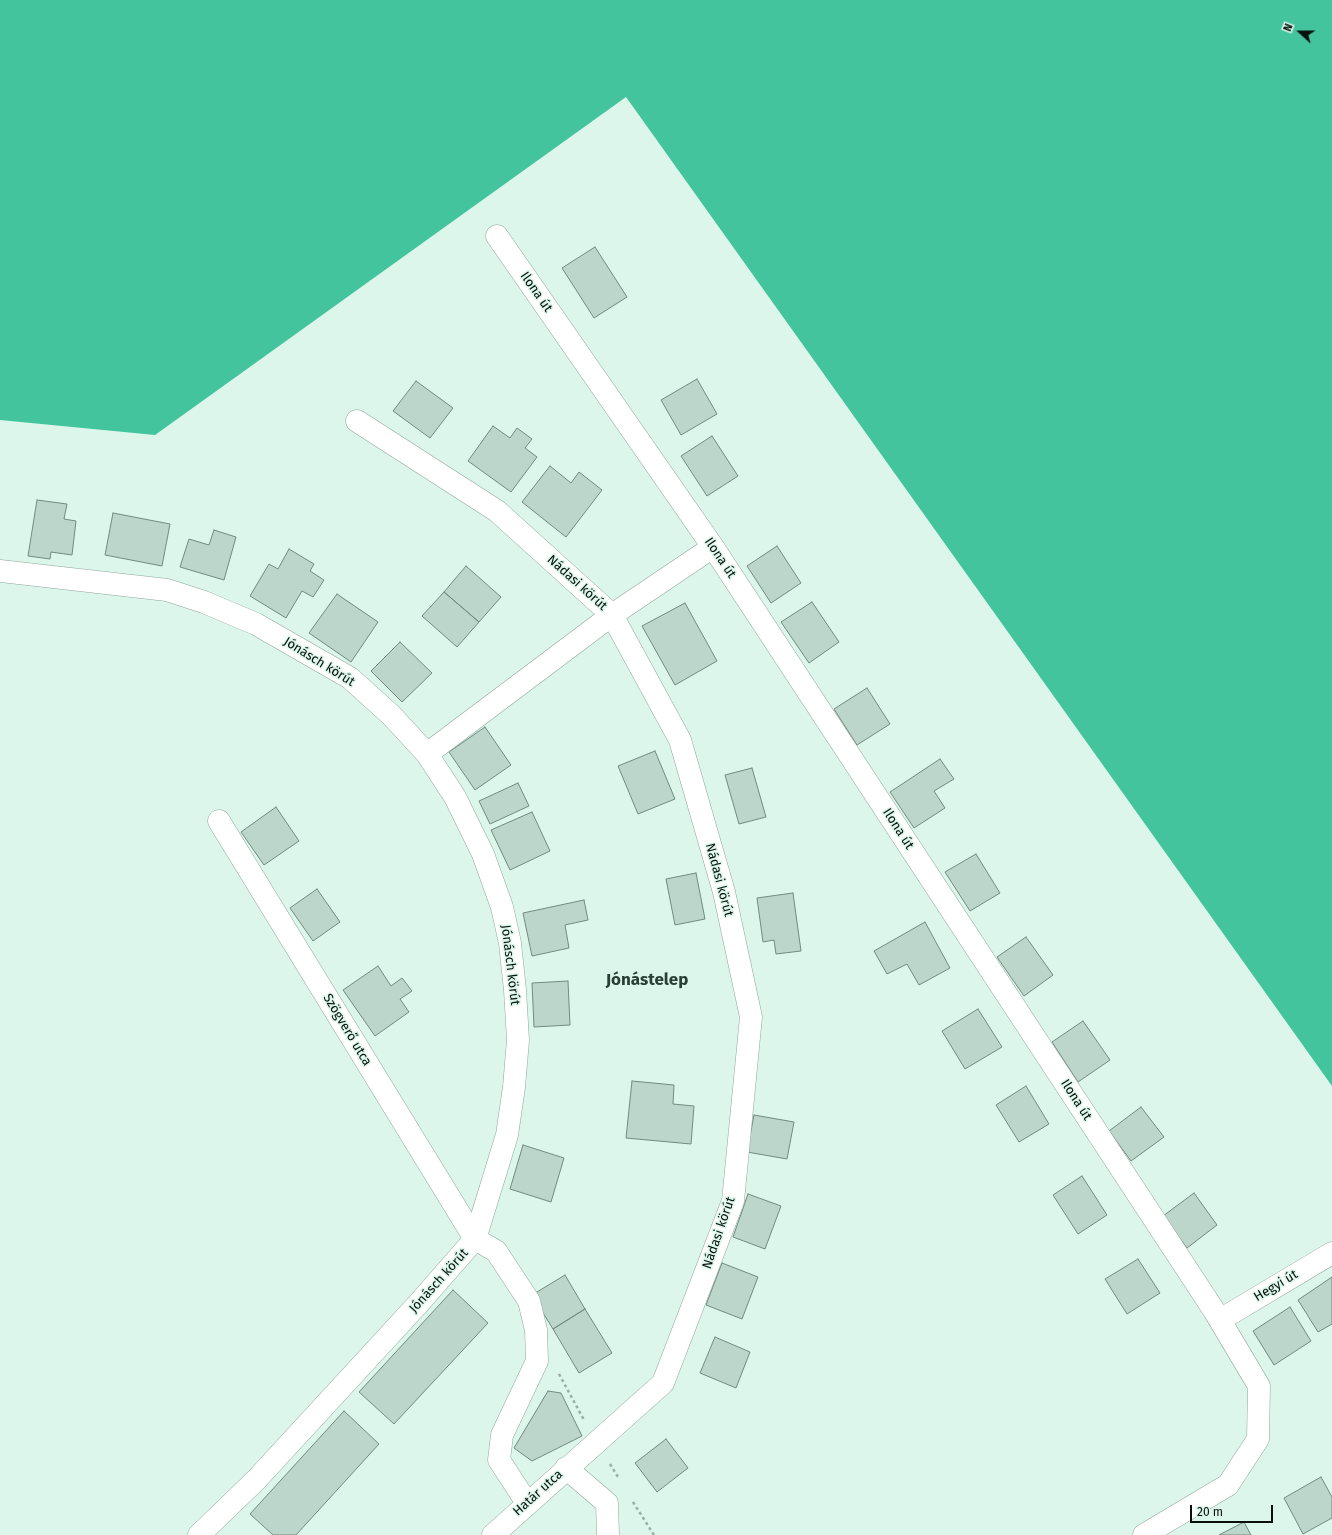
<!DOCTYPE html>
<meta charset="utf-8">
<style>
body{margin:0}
#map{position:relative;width:1332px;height:1535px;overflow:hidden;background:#dcf6eb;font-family:"Fira Sans",sans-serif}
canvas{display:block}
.north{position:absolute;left:1280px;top:12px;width:40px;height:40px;-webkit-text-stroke:3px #dcf6eb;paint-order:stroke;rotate:291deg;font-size:11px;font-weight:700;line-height:16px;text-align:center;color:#07100c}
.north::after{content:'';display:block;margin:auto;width:14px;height:18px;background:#07100c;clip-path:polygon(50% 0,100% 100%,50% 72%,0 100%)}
.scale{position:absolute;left:1190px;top:1505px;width:83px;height:18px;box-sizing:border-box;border:2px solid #07100c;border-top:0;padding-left:5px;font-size:12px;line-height:14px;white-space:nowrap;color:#07100c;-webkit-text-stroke:3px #dcf6eb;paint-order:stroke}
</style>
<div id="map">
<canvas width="1332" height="1535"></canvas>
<div class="north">N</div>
<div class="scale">20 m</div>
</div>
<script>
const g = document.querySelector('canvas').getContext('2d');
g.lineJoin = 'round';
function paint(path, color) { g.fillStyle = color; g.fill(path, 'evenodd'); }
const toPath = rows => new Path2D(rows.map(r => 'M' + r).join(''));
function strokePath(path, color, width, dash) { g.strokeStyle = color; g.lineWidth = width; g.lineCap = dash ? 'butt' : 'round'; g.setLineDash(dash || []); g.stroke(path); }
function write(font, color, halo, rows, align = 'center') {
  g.font = font + ' "Fira Sans",sans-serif'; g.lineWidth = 3; g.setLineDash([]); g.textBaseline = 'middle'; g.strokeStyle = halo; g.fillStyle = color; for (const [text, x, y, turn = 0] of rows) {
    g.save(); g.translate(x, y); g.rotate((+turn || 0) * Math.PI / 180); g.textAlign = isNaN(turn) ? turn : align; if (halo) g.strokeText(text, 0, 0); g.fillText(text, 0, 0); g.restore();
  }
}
paint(toPath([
 [0,0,1332,0,1332,1086,626,97,155,435,0,420]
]), '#43c49d');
const building = toPath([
 [595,247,627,297,594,318,562,268,595,247],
 [697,379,717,414,681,435,661,400,697,379],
 [416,381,453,408,430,438,393,411,416,381],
 [493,426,510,438,517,428,532,439,525,448,537,457,511,492,468,461,493,426],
 [712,436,738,476,707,496,681,456,712,436],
 [550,466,571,483,579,472,602,490,566,537,522,502,550,466],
 [37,500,67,504,64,519,76,521,72,555,51,552,50,559,28,556,37,500],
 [113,513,170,524,162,566,105,555,113,513],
 [214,530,236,537,224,580,180,567,189,539,209,545,214,530],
 [777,546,801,583,771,603,747,566,777,546],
 [289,549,314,564,310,571,324,580,313,597,302,591,286,618,250,596,269,564,278,569,289,549],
 [466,566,501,597,479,622,444,592,466,566],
 [444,592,479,622,457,647,422,616,444,592],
 [337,594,378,622,351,662,309,633,337,594],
 [812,602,839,642,809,663,781,622,812,602],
 [685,603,717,661,675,685,642,626,685,603],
 [400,642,432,673,402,702,371,671,400,642],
 [867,688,890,724,857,745,834,709,867,688],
 [485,727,511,765,475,790,449,752,485,727],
 [655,751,675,799,638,814,618,766,655,751],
 [940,759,954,779,934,791,945,808,914,828,890,792,940,759],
 [752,768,766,817,739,824,725,775,752,768],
 [518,783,529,806,490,824,479,801,518,783],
 [276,807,299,841,264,865,241,832,276,807],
 [532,812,550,851,510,870,491,830,532,812],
 [976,854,1000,893,970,911,945,872,976,854],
 [696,873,705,919,675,925,666,879,696,873],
 [317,889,340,922,313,941,290,908,317,889],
 [793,893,801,951,776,954,774,940,763,942,757,898,793,893],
 [584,900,588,920,565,925,569,948,532,956,523,913,584,900],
 [925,922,950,968,919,985,907,964,887,974,874,951,925,922],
 [1026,937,1053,975,1024,996,997,957,1026,937],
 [378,966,391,986,402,978,412,991,400,999,409,1012,375,1036,343,990,378,966],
 [568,981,570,1025,534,1027,532,983,568,981],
 [978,1009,1002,1047,965,1069,942,1031,978,1009],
 [1083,1021,1110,1060,1078,1082,1052,1042,1083,1021],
 [632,1081,674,1085,673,1104,694,1106,691,1144,626,1138,632,1081],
 [1026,1086,1049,1124,1019,1142,996,1105,1026,1086],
 [1141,1107,1164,1137,1131,1161,1109,1131,1141,1107],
 [754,1115,794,1122,787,1159,747,1152,754,1115],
 [523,1145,564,1158,551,1202,510,1189,523,1145],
 [1082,1176,1107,1215,1078,1234,1053,1195,1082,1176],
 [1194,1193,1217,1225,1187,1248,1163,1216,1194,1193],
 [748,1194,781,1206,765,1249,733,1237,748,1194],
 [1138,1259,1160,1293,1127,1314,1105,1279,1138,1259],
 [722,1263,758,1277,742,1319,706,1305,722,1263],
 [565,1275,585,1309,553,1329,532,1295,565,1275],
 [1332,1277,1332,1324,1318,1332,1298,1300,1332,1277],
 [453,1290,488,1323,394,1424,359,1392,453,1290],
 [1290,1307,1311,1341,1274,1365,1253,1331,1290,1307],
 [585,1309,612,1353,579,1373,553,1329,585,1309],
 [715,1337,750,1352,736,1388,700,1373,715,1337],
 [548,1391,561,1393,582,1436,532,1461,514,1448,548,1391],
 [344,1411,379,1444,296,1535,273,1535,250,1514,344,1411],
 [666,1439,688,1468,657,1492,635,1463,666,1439],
 [1321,1477,1332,1497,1332,1518,1303,1534,1284,1498,1321,1477],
 [1244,1522,1251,1535,1219,1535,1244,1522]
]);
paint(building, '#bcd6cb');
strokePath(building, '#728a80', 1);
const minor = toPath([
 [497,236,713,547,1215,1312,1259,1386,1258,1439,1228,1485,1144,1535],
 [357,421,497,511,612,615,680,740,724,892,751,1017,733,1201,663,1383,493,1535],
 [0,571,167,590,204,602,256,624,350,678,391,715,427,754,455,797,483,854,502,907,510,943,515,990,518,1040,514,1087,507,1135,475,1239,419,1303,256,1480,199,1535],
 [427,754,612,615,713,547],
 [219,821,475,1239,496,1251,529,1301,536,1330,537,1361,502,1435,499,1460,527,1503],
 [1220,1320,1332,1253],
 [566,1468,607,1503,608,1535]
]);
strokePath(minor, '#8fa79d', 23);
strokePath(toPath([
 [559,1374,584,1420],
 [610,1464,618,1477],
 [633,1502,654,1535]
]), '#9aafa6', 2.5, [3, 3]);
strokePath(minor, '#fff', 22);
write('13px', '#07100c', '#dcf6eb', [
 ["Ilona út",536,292,55],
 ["Ilona út",720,558,56],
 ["Nádasi körút",577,583,42],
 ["Jónásch körút",319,662,32],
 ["Ilona út",898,829,57],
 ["Nádasi körút",719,880,75],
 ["Jónásch körút",510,965,83],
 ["Szögverő utca",347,1030,59],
 ["Ilona út",1076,1100,57],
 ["Nádasi körút",719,1233,-71],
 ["Jónásch körút",439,1281,-48],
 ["Hegyi út",1276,1286,-31],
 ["Határ utca",538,1493,-42]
]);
write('bold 17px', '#293f36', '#dcf6eb', [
 ["Jónástelep",647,980]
]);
</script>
